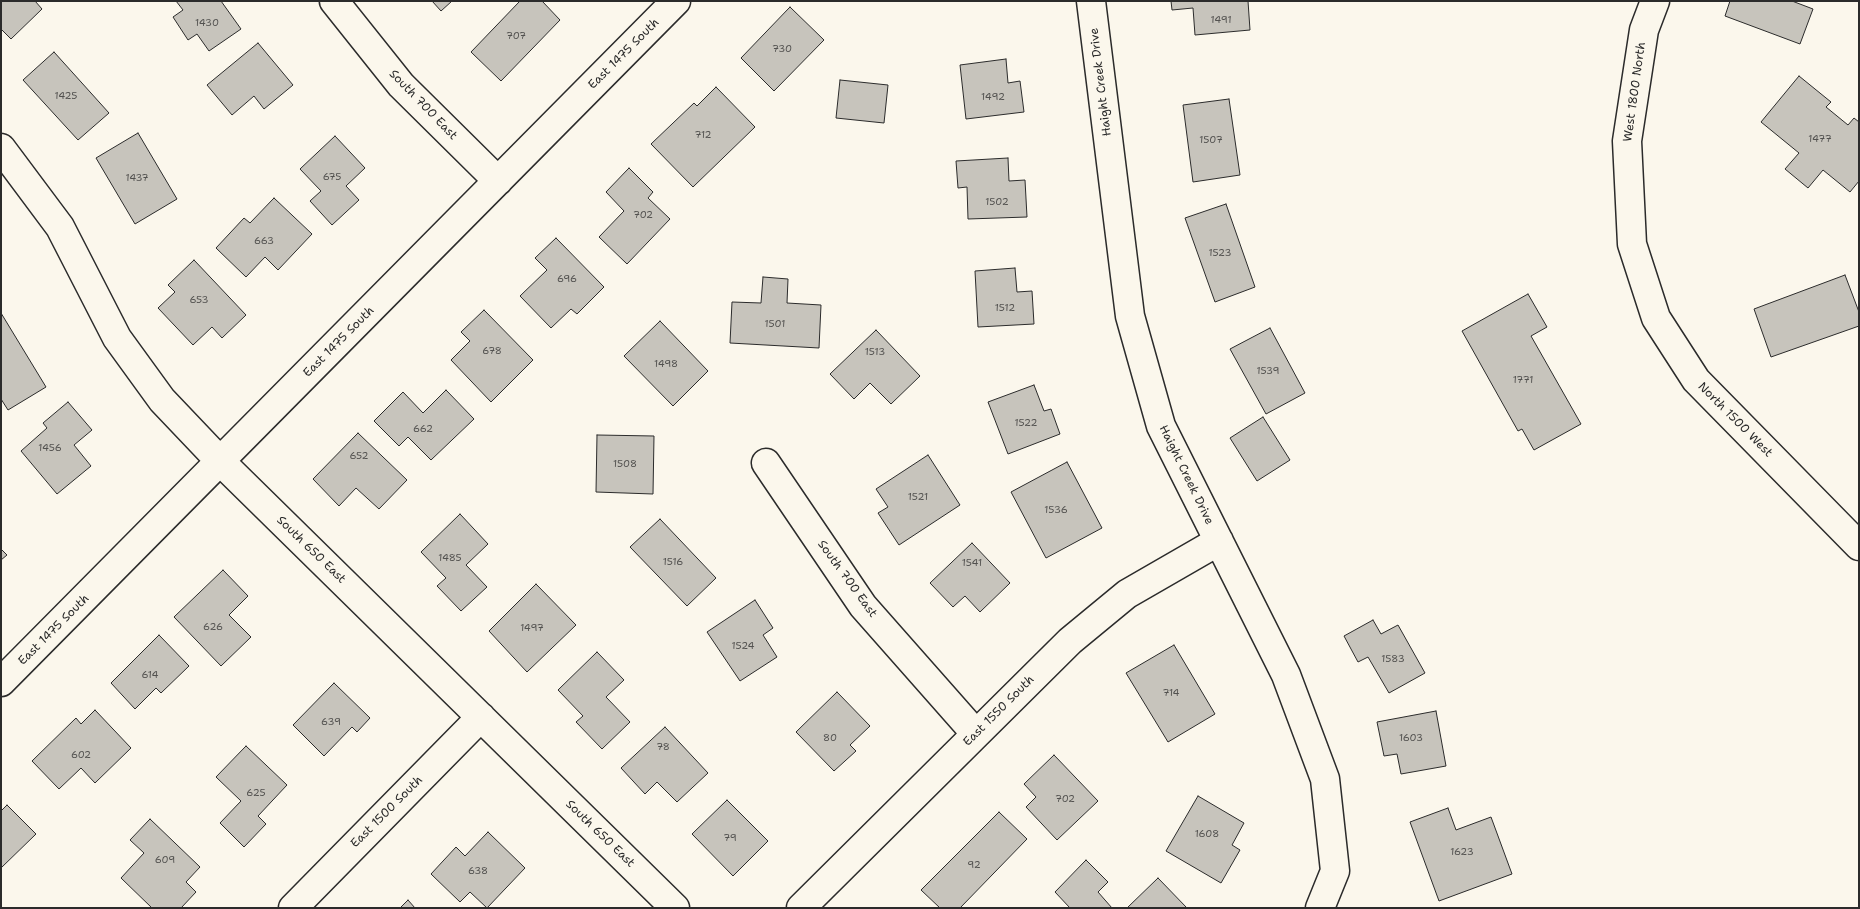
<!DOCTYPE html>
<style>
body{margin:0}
#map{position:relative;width:1860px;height:909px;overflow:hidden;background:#fbf7ec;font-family:"Shantell Sans",sans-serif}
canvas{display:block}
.frame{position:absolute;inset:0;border:2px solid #2b2b2b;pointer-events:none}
</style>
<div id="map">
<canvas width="1860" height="909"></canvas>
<div class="frame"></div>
</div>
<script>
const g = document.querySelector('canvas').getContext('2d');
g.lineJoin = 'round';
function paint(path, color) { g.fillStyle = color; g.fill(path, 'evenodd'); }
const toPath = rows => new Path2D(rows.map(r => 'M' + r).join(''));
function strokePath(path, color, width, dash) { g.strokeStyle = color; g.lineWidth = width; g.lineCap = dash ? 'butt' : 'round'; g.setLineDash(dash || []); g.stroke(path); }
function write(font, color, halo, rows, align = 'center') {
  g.font = font + ' "Shantell Sans",sans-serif'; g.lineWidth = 5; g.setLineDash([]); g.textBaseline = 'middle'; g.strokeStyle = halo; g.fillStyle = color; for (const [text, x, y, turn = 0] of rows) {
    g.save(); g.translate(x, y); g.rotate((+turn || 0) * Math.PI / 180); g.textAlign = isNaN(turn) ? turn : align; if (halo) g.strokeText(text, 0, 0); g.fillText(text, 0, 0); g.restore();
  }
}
const building = toPath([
 [1,1,35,1,42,9,11,39,1,29,1,1],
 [176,1,221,1,241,29,209,51,197,34,188,40,173,17,183,10,176,1],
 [432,1,452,1,441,11,432,1],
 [520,1,542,1,560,20,501,81,471,52,520,1],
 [1171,1,1248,1,1250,30,1195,35,1193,8,1172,10,1171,1],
 [1730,1,1792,1,1813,9,1800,44,1725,16,1730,1],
 [790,7,824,40,774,91,741,58,790,7],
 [258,43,293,85,264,109,254,96,232,115,207,85,258,43],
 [54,52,109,113,78,140,23,80,54,52],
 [1006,59,1008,83,1020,81,1024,112,966,119,960,65,1006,59],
 [1799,76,1831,102,1826,107,1848,125,1854,118,1859,122,1859,181,1850,192,1823,170,1808,188,1785,169,1799,153,1761,122,1799,76],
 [840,80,888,85,884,123,836,118,840,80],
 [716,87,755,127,693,187,651,144,694,103,697,106,716,87],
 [1229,99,1240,175,1193,182,1183,105,1229,99],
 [138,133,177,199,135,224,96,158,138,133],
 [335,136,365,168,346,186,359,200,332,225,310,201,321,191,300,169,335,136],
 [1008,158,1009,181,1025,180,1027,217,968,219,967,187,958,188,956,161,1008,158],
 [629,168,653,192,648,198,670,219,627,264,599,237,624,211,606,192,629,168],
 [274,198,312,234,278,270,265,257,246,277,216,248,244,218,250,223,274,198],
 [1226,204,1255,287,1215,302,1185,218,1226,204],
 [556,238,604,287,577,314,571,309,551,328,520,296,547,270,535,258,556,238],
 [194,260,246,315,222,338,212,327,193,345,158,308,175,292,168,285,194,260],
 [1015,268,1017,292,1032,291,1034,324,978,327,975,271,1015,268],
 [1845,275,1859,312,1859,326,1771,357,1754,309,1845,275],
 [763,277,788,279,787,303,821,305,819,348,730,343,732,302,761,303,763,277],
 [1528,294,1547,327,1531,336,1581,424,1534,450,1522,429,1518,431,1462,331,1528,294],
 [484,310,533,360,491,402,451,360,470,341,461,332,484,310],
 [1,313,46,387,8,410,1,399,1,313],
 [660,321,708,371,673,406,624,356,660,321],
 [1270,328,1305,393,1266,414,1230,349,1270,328],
 [876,330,920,376,891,404,870,383,854,399,830,374,876,330],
 [1034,385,1044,411,1051,409,1060,434,1008,454,988,402,1034,385],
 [446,390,474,419,431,460,408,437,399,446,374,421,403,392,423,413,446,390],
 [68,402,92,430,74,445,91,466,57,494,21,451,47,428,43,423,68,402],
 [1263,417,1290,460,1257,481,1230,438,1263,417],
 [358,433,407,480,379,509,356,488,339,506,313,479,358,433],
 [597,435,654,436,653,494,596,492,597,435],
 [928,455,960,505,899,545,878,513,888,507,876,489,928,455],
 [1067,462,1102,528,1046,558,1011,492,1067,462],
 [460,514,488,544,466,565,487,587,461,611,437,586,446,578,421,552,460,514],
 [660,519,716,578,687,606,630,547,660,519],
 [972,543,1010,583,980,612,965,596,953,607,930,583,972,543],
 [1,549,7,555,1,560,1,549],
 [223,570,248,596,229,615,251,637,221,666,174,617,223,570],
 [536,584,576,625,527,672,489,631,536,584],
 [755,600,773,628,763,635,777,657,740,681,707,632,755,600],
 [1373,620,1381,634,1398,625,1425,673,1389,693,1368,657,1358,662,1344,636,1373,620],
 [159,635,189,666,161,693,156,688,135,709,111,683,159,635],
 [1174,645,1215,714,1168,742,1126,673,1174,645],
 [597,652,624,680,606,697,630,722,602,749,576,722,583,716,558,690,597,652],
 [334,683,370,718,357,732,352,727,324,756,293,725,334,683],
 [837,692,870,726,850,745,856,751,834,771,796,732,837,692],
 [95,710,131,748,95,783,81,768,59,789,32,761,76,718,81,724,95,710],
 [1436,711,1446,766,1401,774,1397,754,1384,756,1377,722,1436,711],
 [665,727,708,773,677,802,657,782,645,794,621,768,665,727],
 [246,746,287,785,258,816,266,824,244,847,220,823,241,801,216,777,246,746],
 [1054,755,1098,801,1057,840,1026,807,1036,797,1024,784,1054,755],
 [1198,796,1244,823,1232,845,1240,850,1221,883,1166,851,1198,796],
 [727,800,768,841,733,876,692,834,727,800],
 [7,805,36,834,1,868,1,811,7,805],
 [1448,808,1456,830,1491,817,1512,874,1439,901,1410,822,1448,808],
 [999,812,1027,839,960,908,940,908,921,890,999,812],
 [150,819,200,867,186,882,196,892,181,908,152,908,121,878,144,853,130,840,150,819],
 [488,832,525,868,487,908,470,892,460,902,431,874,456,847,465,856,488,832],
 [1086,860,1108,882,1098,892,1112,908,1070,908,1055,892,1086,860],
 [1158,878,1187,908,1127,908,1158,878],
 [408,900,415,908,400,908,408,900]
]);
paint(building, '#c7c4bc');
strokePath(building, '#2b2b2b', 1);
const street = toPath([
 [334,1,401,85,498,181],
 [1091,1,1130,316,1161,426,1286,675,1325,779,1335,871,1320,908],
 [1,148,60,227,117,338,162,400,220,461,675,908],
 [766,463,863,606,976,734],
 [1,682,676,1],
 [293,908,481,717],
 [801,908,1070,641,1127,594,1219,541]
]);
const secondary = toPath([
 [1655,1,1644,30,1627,141,1632,244,1656,318,1696,380,1859,546]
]);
strokePath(street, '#2b2b2b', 31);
strokePath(secondary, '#2b2b2b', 31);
strokePath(street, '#fbf7ec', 28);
strokePath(secondary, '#fbf7ec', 28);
write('10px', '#52514f', null, [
 ["1491",1221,20],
 ["1430",207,23],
 ["707",516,36],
 ["730",782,49],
 ["1425",66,96],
 ["1492",993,97],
 ["712",703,135],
 ["1477",1820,139],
 ["1507",1211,140],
 ["675",332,177],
 ["1437",137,178],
 ["1502",997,202],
 ["702",643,215],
 ["663",264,241],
 ["1523",1220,253],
 ["696",567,279],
 ["653",199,300],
 ["1512",1005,308],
 ["1501",775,324],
 ["678",492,351],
 ["1513",875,352],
 ["1498",666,364],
 ["1539",1268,371],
 ["1771",1523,380],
 ["1522",1026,423],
 ["662",423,429],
 ["1456",50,448],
 ["652",359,456],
 ["1508",625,464],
 ["1521",918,497],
 ["1536",1056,510],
 ["1485",450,558],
 ["1516",673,562],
 ["1541",972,563],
 ["626",213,627],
 ["1497",532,628],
 ["1524",743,646],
 ["1583",1393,659],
 ["614",150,675],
 ["714",1171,693],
 ["639",331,722],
 ["80",830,738],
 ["1603",1411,738],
 ["78",663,747],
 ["602",81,755],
 ["625",256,793],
 ["702",1065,799],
 ["1608",1207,834],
 ["79",730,838],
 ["1623",1462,852],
 ["609",165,860],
 ["92",974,865],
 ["638",478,871]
]);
write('12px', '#2b2b2b', '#fbf7ec', [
 ["East 1475 South",624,54,-45],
 ["Haight Creek Drive",1101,82,-97],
 ["West 1800 North",1635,92,-82],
 ["South 700 East",423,105,46],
 ["East 1475 South",339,342,-45],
 ["North 1500 West",1735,420,45],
 ["Haight Creek Drive",1186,475,64],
 ["South 650 East",311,550,44],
 ["South 700 East",847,579,54],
 ["East 1475 South",54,630,-45],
 ["East 1550 South",999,711,-45],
 ["East 1500 South",387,812,-45],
 ["South 650 East",600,834,44]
]);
</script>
